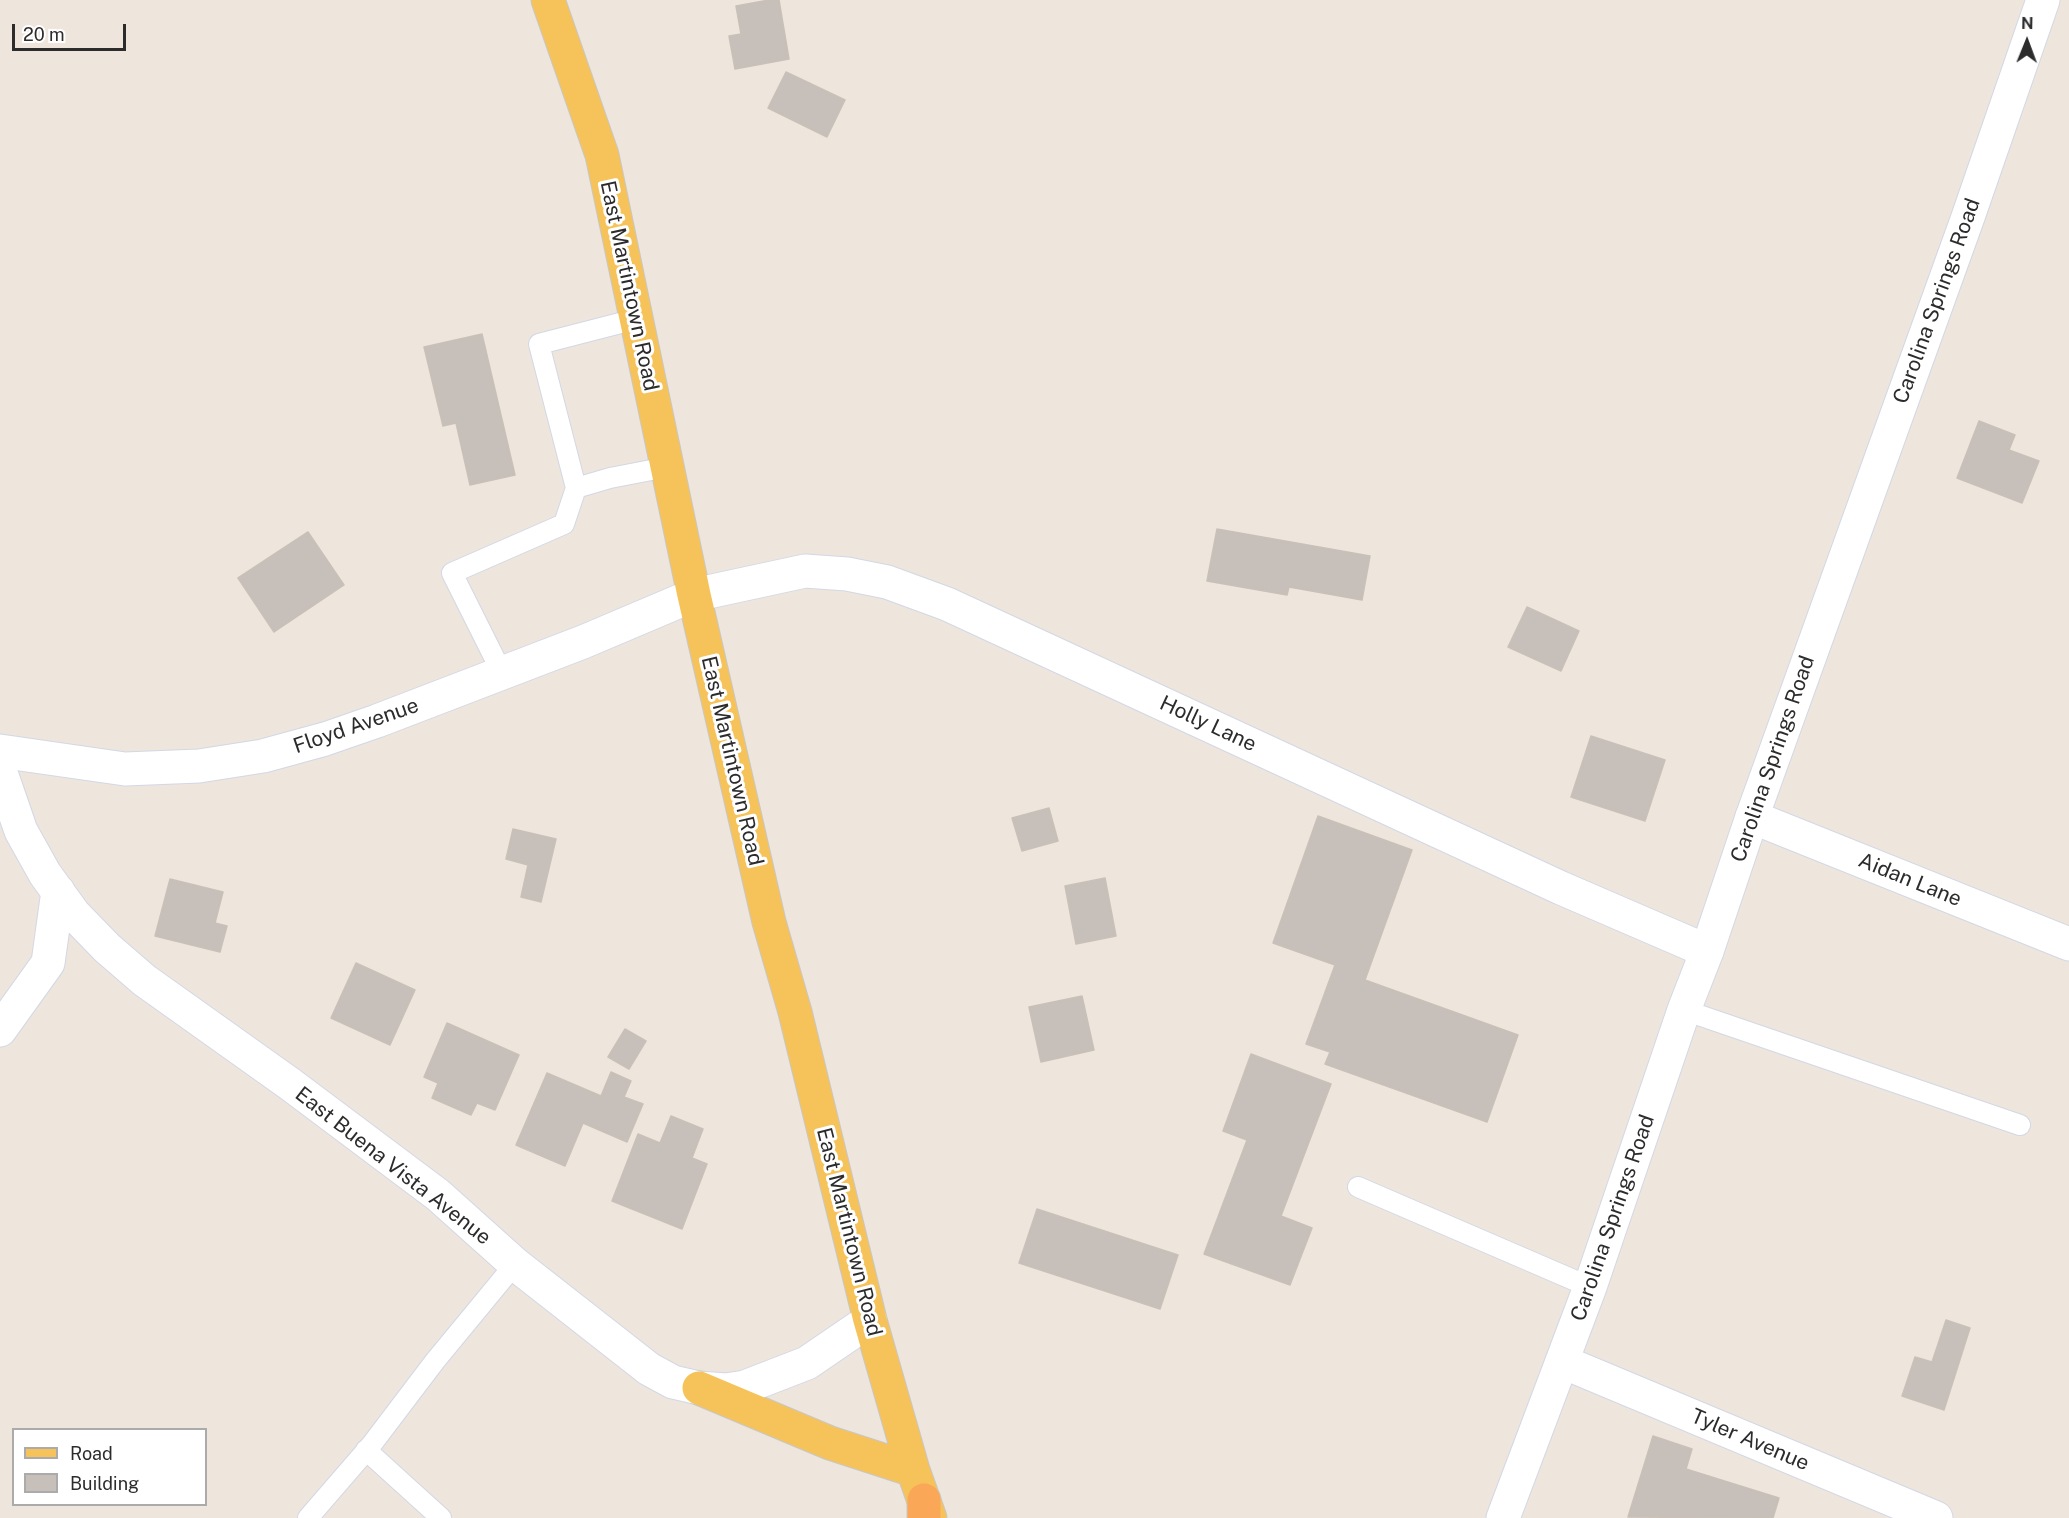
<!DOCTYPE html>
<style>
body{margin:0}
#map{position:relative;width:2069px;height:1518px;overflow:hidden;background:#eee5dd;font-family:"Public Sans",sans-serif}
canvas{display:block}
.legend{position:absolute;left:12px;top:1428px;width:195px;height:78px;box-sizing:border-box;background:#fff;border:2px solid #ababab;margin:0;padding:8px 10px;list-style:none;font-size:18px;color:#2c2c2c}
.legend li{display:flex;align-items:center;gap:12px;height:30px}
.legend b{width:30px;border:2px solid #ababab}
.north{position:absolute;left:1997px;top:12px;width:60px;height:60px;-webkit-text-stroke:4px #fff;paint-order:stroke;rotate:1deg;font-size:16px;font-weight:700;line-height:24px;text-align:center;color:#2c2c2c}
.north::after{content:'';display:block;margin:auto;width:21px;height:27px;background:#2c2c2c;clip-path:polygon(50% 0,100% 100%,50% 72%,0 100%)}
.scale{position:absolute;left:12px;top:24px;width:114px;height:27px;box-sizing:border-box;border:3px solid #2c2c2c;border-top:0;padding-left:8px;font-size:18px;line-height:21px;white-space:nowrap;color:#2c2c2c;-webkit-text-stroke:4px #fff;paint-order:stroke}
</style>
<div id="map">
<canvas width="2069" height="1518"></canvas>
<ul class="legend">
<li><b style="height:8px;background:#f6c25a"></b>Road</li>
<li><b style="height:16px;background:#c6bfba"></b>Building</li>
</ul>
<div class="north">N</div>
<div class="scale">20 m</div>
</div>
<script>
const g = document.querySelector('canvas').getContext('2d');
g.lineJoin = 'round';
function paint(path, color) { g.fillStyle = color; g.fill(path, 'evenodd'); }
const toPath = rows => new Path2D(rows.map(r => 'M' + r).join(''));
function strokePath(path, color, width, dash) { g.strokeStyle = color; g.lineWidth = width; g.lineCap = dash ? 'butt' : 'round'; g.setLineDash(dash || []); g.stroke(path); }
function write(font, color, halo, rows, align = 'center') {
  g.font = font + ' "Public Sans",sans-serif'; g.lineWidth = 6; g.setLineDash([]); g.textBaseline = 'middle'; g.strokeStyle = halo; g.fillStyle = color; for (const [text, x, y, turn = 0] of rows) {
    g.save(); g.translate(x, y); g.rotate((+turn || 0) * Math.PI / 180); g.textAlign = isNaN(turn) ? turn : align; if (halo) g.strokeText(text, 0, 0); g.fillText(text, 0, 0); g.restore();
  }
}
const building = toPath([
 [769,0,779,0,789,59,735,69,729,36,741,34,736,6,769,0],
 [786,72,845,100,827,137,768,108,786,72],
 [482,334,515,475,470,485,456,423,443,426,424,347,482,334],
 [1979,421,2015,435,2009,450,2039,461,2022,503,1957,478,1979,421],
 [1217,529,1370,556,1362,600,1289,587,1287,595,1207,581,1217,529],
 [308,532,344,585,274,632,238,578,308,532],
 [1527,607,1579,631,1561,671,1508,647,1527,607],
 [1591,736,1665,760,1645,821,1571,797,1591,736],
 [1049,808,1058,841,1022,851,1012,818,1049,808],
 [1318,816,1412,850,1365,980,1518,1035,1487,1122,1325,1064,1330,1052,1306,1044,1335,965,1273,943,1318,816],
 [513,829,556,839,541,902,521,897,528,865,506,859,513,829],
 [1105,878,1116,936,1076,944,1065,886,1105,878],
 [170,879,223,892,215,923,227,926,220,952,155,936,170,879],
 [356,963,415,990,390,1045,331,1018,356,963],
 [1082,996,1094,1050,1041,1062,1029,1007,1082,996],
 [447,1023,519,1055,495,1110,477,1103,471,1115,432,1098,438,1083,424,1077,447,1023],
 [625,1029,646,1041,629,1069,608,1057,625,1029],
 [1251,1054,1331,1084,1281,1216,1312,1228,1290,1285,1204,1254,1247,1140,1223,1131,1251,1054],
 [611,1072,631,1081,624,1097,643,1104,627,1142,583,1123,565,1166,516,1145,547,1073,601,1096,611,1072],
 [671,1116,703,1129,692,1158,707,1164,682,1229,612,1201,638,1134,660,1143,671,1116],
 [1037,1209,1178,1255,1160,1309,1019,1263,1037,1209],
 [1946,1320,1970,1328,1944,1410,1902,1396,1915,1357,1932,1362,1946,1320],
 [1653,1436,1692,1449,1686,1469,1779,1498,1773,1518,1628,1517,1653,1436]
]);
paint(building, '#c6bfba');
strokePath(building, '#c9c1b7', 1.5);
const service = toPath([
 [636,319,539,344,576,488,610,478,667,467],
 [502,673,452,573,564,524,576,488],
 [1684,1010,2020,1125],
 [1358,1187,1590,1287],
 [366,1450,441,1518],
 [308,1518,372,1444,435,1361,515,1264]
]);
const minor = toPath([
 [694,595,805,571,847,574,887,582,947,604,1561,888,1707,951],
 [0,770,21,831,45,874,74,914,107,948,144,980,290,1084,438,1195,515,1264,649,1369,673,1382,699,1388,726,1390,745,1387,807,1363,870,1320],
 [1752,817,2069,944],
 [0,1030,48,963,58,891],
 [1563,1362,1936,1518]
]);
const tertiary = toPath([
 [1503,1518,1590,1287,1684,1010,1707,951,1752,817,1968,217,2043,0]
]);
const secondary = toPath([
 [0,751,125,769,199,766,263,756,325,739,377,721,583,642,694,595]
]);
const primary = toPath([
 [548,0,602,155,694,595,769,922,795,1012,870,1320,913,1470,930,1518],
 [699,1388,830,1443,913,1470]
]);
const trunk = toPath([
 [924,1500,924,1518]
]);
strokePath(service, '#d2d8e5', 22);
strokePath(minor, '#d2d8e5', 35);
strokePath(tertiary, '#d2d8e5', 35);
strokePath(secondary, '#d2d8e5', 35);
strokePath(primary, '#c8c8c8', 35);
strokePath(trunk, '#c8c8c8', 35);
strokePath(service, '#fff', 20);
strokePath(minor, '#fff', 33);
strokePath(tertiary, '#fff', 33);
strokePath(secondary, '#fff', 33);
strokePath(primary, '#f6c25a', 33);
strokePath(trunk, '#faa858', 33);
write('21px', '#2c2c2c', '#fff', [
 ["East Martintown Road",629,286,78],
 ["Carolina Springs Road",1937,301,-70],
 ["Holly Lane",1208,724,25],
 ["Floyd Avenue",356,726,-19],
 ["Carolina Springs Road",1773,759,-71],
 ["East Martintown Road",732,761,77],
 ["Aidan Lane",1910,880,22],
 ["East Buena Vista Avenue",393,1166,38],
 ["Carolina Springs Road",1613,1218,-71],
 ["East Martintown Road",849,1232,76],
 ["Tyler Avenue",1750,1440,23]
]);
</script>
